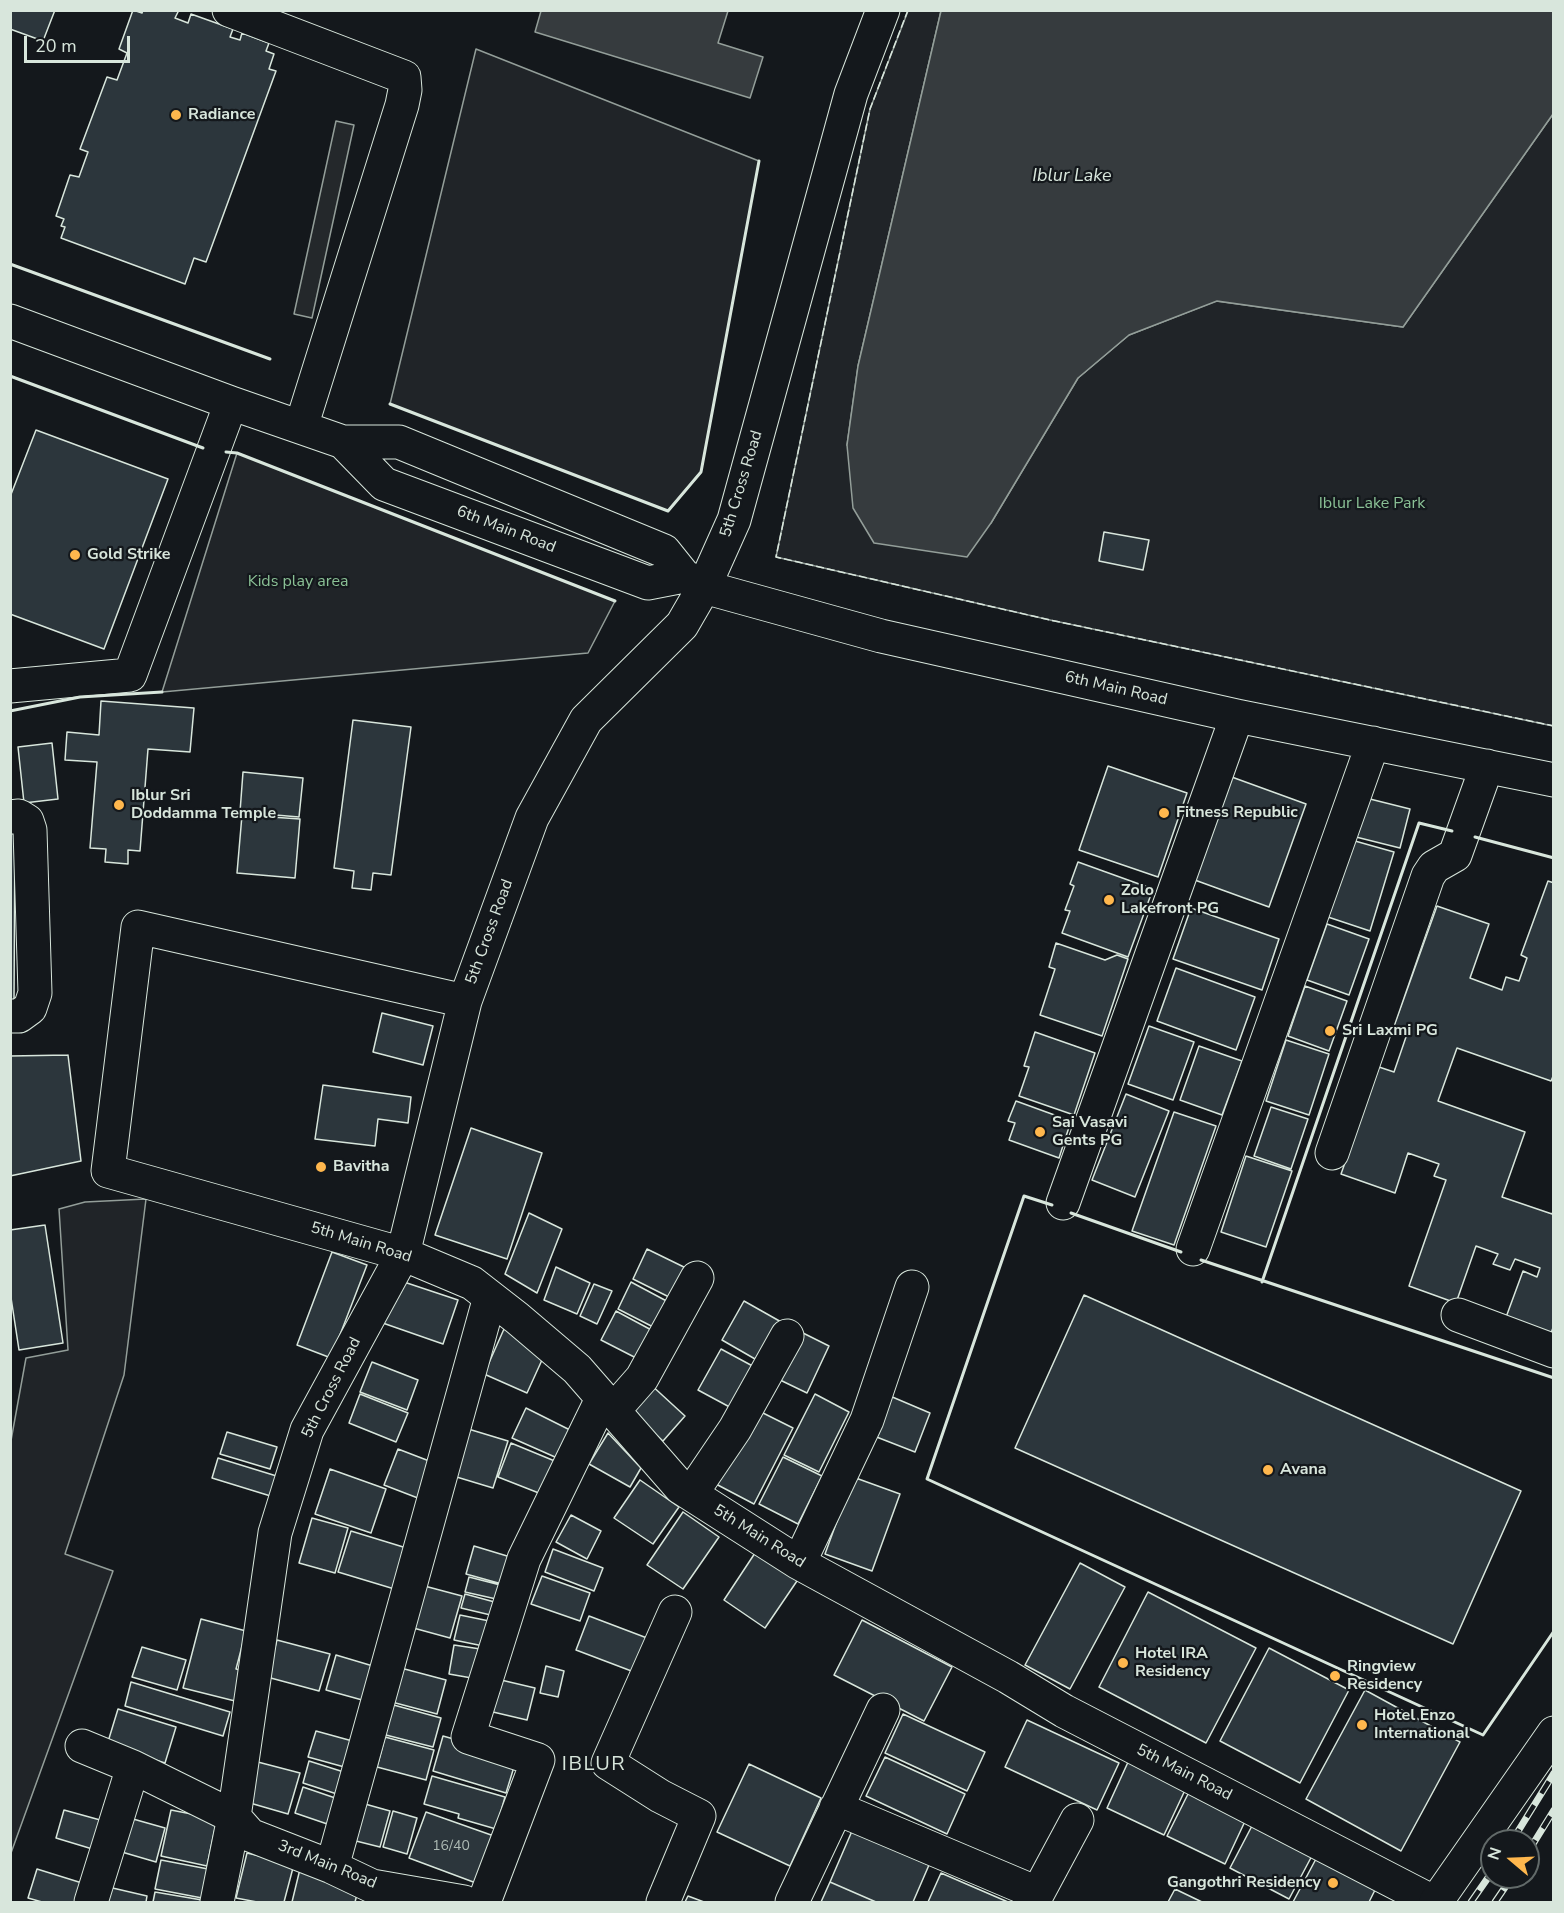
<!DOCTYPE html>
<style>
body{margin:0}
#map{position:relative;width:1564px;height:1913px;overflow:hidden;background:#14181c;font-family:"Nunito Sans",sans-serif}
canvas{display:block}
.frame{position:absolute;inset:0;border:12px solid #d8e6dc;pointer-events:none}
.north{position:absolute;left:1480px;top:1829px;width:60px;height:60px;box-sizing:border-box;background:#14181c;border:2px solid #626a69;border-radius:50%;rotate:289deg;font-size:16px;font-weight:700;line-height:24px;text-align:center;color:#d8e6dc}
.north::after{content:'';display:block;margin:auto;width:21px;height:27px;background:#ffb74d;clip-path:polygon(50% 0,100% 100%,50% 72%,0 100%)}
.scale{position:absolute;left:24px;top:36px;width:106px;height:27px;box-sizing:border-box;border:3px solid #d8e6dc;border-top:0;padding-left:8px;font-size:18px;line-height:21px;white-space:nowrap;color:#d8e6dc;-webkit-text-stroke:4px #14181c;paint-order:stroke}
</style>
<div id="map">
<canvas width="1564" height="1913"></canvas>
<div class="frame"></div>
<div class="north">N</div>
<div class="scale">20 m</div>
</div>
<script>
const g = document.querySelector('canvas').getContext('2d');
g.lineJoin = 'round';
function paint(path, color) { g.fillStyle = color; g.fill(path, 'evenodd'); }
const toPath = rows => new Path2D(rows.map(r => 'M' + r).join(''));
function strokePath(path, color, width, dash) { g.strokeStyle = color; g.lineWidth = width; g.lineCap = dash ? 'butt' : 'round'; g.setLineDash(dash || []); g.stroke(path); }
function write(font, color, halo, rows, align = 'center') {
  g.font = font + ' "Nunito Sans",sans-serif'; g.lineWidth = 4.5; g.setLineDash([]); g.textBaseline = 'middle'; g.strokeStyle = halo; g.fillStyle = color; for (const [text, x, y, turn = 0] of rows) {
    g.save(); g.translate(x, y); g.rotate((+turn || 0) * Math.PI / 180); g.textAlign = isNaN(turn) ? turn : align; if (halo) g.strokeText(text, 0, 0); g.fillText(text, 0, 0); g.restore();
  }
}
const green = toPath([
 [908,11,941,11,858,366,847,445,991,523,1078,378,1129,335,1216,301,1403,327,1553,114,1553,726,1050,620,776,557,870,109,908,11],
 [476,49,759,161,701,472,668,511,390,404,476,49],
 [237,453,615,601,588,653,162,692,237,453],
 [146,1199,124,1375,65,1554,113,1571,11,1853,10,1446,26,1358,68,1350,59,1209,85,1202,146,1199]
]);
paint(green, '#202428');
strokePath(green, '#939e99', 1.5);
const parking = toPath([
 [336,121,354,125,312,318,294,314,336,121]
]);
paint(parking, '#24282b');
strokePath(parking, '#939e99', 1.5);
const water = toPath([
 [541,11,728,11,718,43,763,57,750,98,535,32,541,11],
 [941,11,1553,11,1553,114,1403,327,1217,301,1129,335,1078,378,991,523,967,557,874,543,853,508,847,445,858,366,941,11]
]);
paint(water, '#363b3e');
strokePath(water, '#939e99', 1.5);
const building = toPath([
 [10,10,55,10,43,41,10,29,10,10],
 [133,10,142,13,143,10,179,10,175,18,188,23,191,14,233,29,230,37,240,40,242,33,269,43,266,51,274,54,269,69,276,71,206,262,194,258,185,284,61,238,65,227,61,226,64,219,56,216,70,175,79,177,88,152,80,149,107,77,117,80,127,53,119,49,133,10],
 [36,430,168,479,104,649,10,614,10,497,36,430],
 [1104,532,1149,540,1143,570,1099,561,1104,532],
 [101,701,194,708,190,752,148,749,140,851,128,850,128,864,105,862,106,849,90,848,97,762,65,760,67,732,99,735,101,701],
 [353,720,411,727,391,875,373,873,371,890,352,888,354,871,334,868,353,720],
 [52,743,58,799,24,803,18,747,52,743],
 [1108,766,1187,793,1158,877,1079,850,1108,766],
 [243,772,303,778,299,817,240,812,243,772],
 [1218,772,1306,804,1269,907,1181,875,1218,772],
 [1366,798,1410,809,1400,848,1356,837,1366,798],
 [242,815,300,819,295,878,237,873,242,815],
 [10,826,15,826,14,1001,10,1001,10,826],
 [1355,841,1394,852,1370,931,1328,917,1355,841],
 [1078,862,1153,889,1128,957,1062,933,1070,911,1065,910,1074,886,1070,884,1078,862],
 [1548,881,1554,883,1554,1074,1551,1081,1457,1048,1438,1101,1525,1132,1502,1197,1552,1214,1554,1209,1554,1325,1550,1336,1505,1320,1523,1271,1537,1277,1540,1268,1515,1259,1510,1270,1493,1264,1498,1254,1476,1246,1456,1303,1409,1286,1446,1180,1434,1176,1439,1164,1408,1153,1395,1193,1341,1174,1379,1067,1394,1072,1407,1034,1393,1029,1437,906,1489,924,1470,978,1502,990,1506,977,1519,981,1527,958,1521,955,1548,881],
 [1191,908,1279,939,1262,990,1173,959,1191,908],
 [1327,924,1369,939,1349,995,1307,980,1327,924],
 [1056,943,1105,960,1117,955,1128,959,1102,1036,1040,1015,1055,969,1049,967,1056,943],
 [1176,968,1255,997,1236,1050,1157,1021,1176,968],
 [1305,986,1347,1001,1329,1051,1288,1036,1305,986],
 [382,1013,433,1026,423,1065,373,1052,382,1013],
 [1149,1026,1194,1042,1173,1100,1128,1084,1149,1026],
 [1035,1032,1095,1053,1074,1115,1019,1096,1029,1067,1024,1066,1035,1032],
 [1286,1040,1329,1054,1309,1115,1266,1101,1286,1040],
 [1199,1046,1242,1061,1222,1115,1180,1100,1199,1046],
 [68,1055,81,1161,10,1176,10,1056,68,1055],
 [323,1085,411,1097,408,1123,378,1119,375,1146,315,1139,323,1085],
 [1126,1094,1169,1111,1135,1197,1092,1180,1126,1094],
 [1016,1101,1071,1121,1059,1158,1009,1140,1015,1123,1008,1121,1016,1101],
 [1271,1107,1308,1119,1291,1169,1254,1156,1271,1107],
 [1174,1112,1216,1126,1174,1245,1132,1231,1174,1112],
 [471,1128,542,1153,507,1259,435,1235,471,1128],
 [1246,1156,1292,1171,1266,1247,1221,1232,1246,1156],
 [529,1213,562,1229,537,1293,505,1274,529,1213],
 [45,1225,63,1343,19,1350,10,1291,10,1230,45,1225],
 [647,1249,690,1270,675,1300,633,1279,647,1249],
 [332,1252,367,1265,331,1358,297,1345,332,1252],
 [556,1267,590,1283,577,1314,544,1300,556,1267],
 [392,1278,458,1300,443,1344,377,1321,392,1278],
 [631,1282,674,1305,661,1331,618,1309,631,1282],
 [594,1284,612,1291,597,1324,580,1316,594,1284],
 [1084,1295,1521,1491,1453,1644,1015,1448,1084,1295],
 [744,1301,783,1323,762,1363,722,1340,744,1301],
 [616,1311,657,1333,642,1361,601,1340,616,1311],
 [504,1329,547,1349,527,1393,484,1374,504,1329],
 [801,1332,829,1346,807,1393,778,1379,801,1332],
 [721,1349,760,1370,737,1411,698,1390,721,1349],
 [372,1362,418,1380,407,1410,360,1392,372,1362],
 [649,1383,685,1416,663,1441,626,1408,649,1383],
 [360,1394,408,1413,396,1442,349,1423,360,1394],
 [815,1394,849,1412,819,1472,784,1455,815,1394],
 [890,1396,930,1413,915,1452,874,1436,890,1396],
 [526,1408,576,1433,564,1461,512,1438,526,1408],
 [753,1408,793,1428,754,1504,714,1483,753,1408],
 [465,1428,508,1441,493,1488,450,1475,465,1428],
 [227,1432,277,1447,270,1469,220,1454,227,1432],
 [608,1433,641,1468,630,1487,589,1464,608,1433],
 [511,1443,562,1464,549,1497,498,1477,511,1443],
 [398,1449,437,1464,423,1500,384,1485,398,1449],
 [783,1457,822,1476,798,1524,759,1504,783,1457],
 [218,1458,283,1478,277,1498,212,1478,218,1458],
 [330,1469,386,1489,371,1533,315,1514,330,1469],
 [853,1477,900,1494,872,1571,825,1554,853,1477],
 [640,1480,679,1507,653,1544,614,1518,640,1480],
 [683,1512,719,1537,683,1589,647,1565,683,1512],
 [571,1515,601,1531,587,1559,556,1542,571,1515],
 [312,1518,348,1528,335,1573,299,1563,312,1518],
 [351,1531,413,1550,401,1591,338,1572,351,1531],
 [474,1546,517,1559,509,1586,466,1574,474,1546],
 [553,1549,603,1568,594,1591,545,1572,553,1549],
 [757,1550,799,1578,765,1628,724,1600,757,1550],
 [1080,1563,1125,1587,1070,1689,1025,1665,1080,1563],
 [542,1576,590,1593,580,1621,531,1604,542,1576],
 [469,1577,508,1587,505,1601,465,1592,469,1577],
 [417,1584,462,1596,450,1638,406,1626,417,1584],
 [1148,1592,1256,1648,1206,1743,1099,1687,1148,1592],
 [465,1594,502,1604,499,1617,461,1608,465,1594],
 [460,1615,499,1623,493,1648,454,1640,460,1615],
 [589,1616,647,1638,634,1672,576,1650,589,1616],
 [201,1619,246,1631,236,1669,244,1671,235,1701,183,1688,201,1619],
 [862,1620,952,1667,924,1721,834,1675,862,1620],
 [277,1640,330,1654,319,1691,267,1677,277,1640],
 [454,1645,487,1650,483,1680,449,1674,454,1645],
 [142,1647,186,1660,177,1690,132,1677,142,1647],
 [1269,1648,1349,1690,1300,1783,1220,1741,1269,1648],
 [336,1655,383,1669,373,1703,326,1690,336,1655],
 [546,1666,564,1671,558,1697,540,1693,546,1666],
 [397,1667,446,1680,437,1714,388,1701,397,1667],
 [501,1680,535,1688,527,1720,493,1712,501,1680],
 [131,1682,230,1712,223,1736,125,1706,131,1682],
 [1365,1690,1460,1742,1401,1851,1306,1799,1365,1690],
 [390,1704,441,1718,433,1747,382,1734,390,1704],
 [118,1709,176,1727,165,1763,107,1745,118,1709],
 [903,1714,985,1752,967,1791,885,1753,903,1714],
 [1027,1720,1119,1763,1097,1810,1005,1767,1027,1720],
 [316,1731,356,1742,348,1768,308,1757,316,1731],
 [443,1736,517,1757,506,1793,433,1771,443,1736],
 [385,1737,434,1750,426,1780,377,1767,385,1737],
 [885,1757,965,1794,947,1834,866,1796,885,1757],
 [1129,1760,1186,1788,1164,1835,1107,1808,1129,1760],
 [254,1761,300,1773,288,1814,243,1801,254,1761],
 [309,1761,347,1773,340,1795,303,1783,309,1761],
 [749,1764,821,1798,790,1866,717,1832,749,1764],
 [432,1776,505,1797,496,1829,458,1818,459,1814,424,1804,432,1776],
 [303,1787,347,1802,339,1828,295,1813,303,1787],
 [1190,1790,1247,1817,1225,1864,1167,1836,1190,1790],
 [365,1804,390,1811,380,1847,356,1841,365,1804],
 [64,1810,111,1823,99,1851,56,1838,64,1810],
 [171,1810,217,1819,207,1866,161,1856,171,1810],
 [393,1811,417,1818,407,1854,383,1847,393,1811],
 [426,1812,494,1836,476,1883,409,1858,426,1812],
 [126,1817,165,1828,156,1862,115,1850,126,1817],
 [1254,1822,1314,1852,1289,1899,1230,1868,1254,1822],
 [852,1831,929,1865,913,1902,876,1902,830,1882,852,1831],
 [247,1853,294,1864,284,1902,257,1902,236,1898,247,1853],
 [1317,1857,1376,1888,1369,1902,1293,1902,1317,1857],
 [161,1860,208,1869,202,1898,155,1889,161,1860],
 [37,1869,82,1883,76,1902,42,1902,28,1898,37,1869],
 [300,1869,360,1883,355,1902,292,1902,300,1869],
 [941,1873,1008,1902,928,1902,941,1873],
 [830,1882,876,1902,821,1902,830,1882],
 [104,1886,147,1896,146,1902,100,1902,104,1886],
 [1175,1889,1202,1902,1168,1902,1175,1889],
 [155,1892,202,1900,201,1902,153,1902,155,1892],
 [688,1896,704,1902,685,1902,688,1896]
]);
paint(building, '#2c363c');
strokePath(building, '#d8e6dc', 1.5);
const minor = toPath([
 [229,10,404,77,405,90,402,105,301,427],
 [10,321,231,403,343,442,399,442,664,551,684,576,704,587,881,636,1237,716,1554,780],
 [343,442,384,484,648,583,684,576],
 [10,686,130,675,231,403],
 [10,817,19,816,27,821,30,830,35,993,30,1008,19,1016,10,1016],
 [465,1001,138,927,108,1171,403,1254,472,1283,517,1318,577,1369,680,1487,799,1563,1008,1677,1064,1711,1433,1902],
 [1332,1153,1428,876,1434,867,1455,855,1487,766],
 [1063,1203,1237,716],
 [1193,1249,1373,743],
 [1458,1315,1554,1351],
 [613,1411,642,1378,697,1278],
 [691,1494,735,1429,787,1336],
 [799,1563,867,1420,912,1287],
 [82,1746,133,1767,234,1817,250,1835,332,1867,372,1886,464,1902],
 [836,1808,1037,1893],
 [332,1867,490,1297],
 [91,1902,133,1767],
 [217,1902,234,1817,275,1533,307,1430,403,1254,465,1001,532,818,586,720,682,625,704,587,734,520,851,94,883,10],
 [484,1902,538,1760,468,1737,524,1559,602,1399],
 [663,1902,699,1816,660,1796,608,1763,675,1612],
 [792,1902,883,1710],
 [1033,1902,1077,1820]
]);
const highway = toPath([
 [1436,1902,1554,1733]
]);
strokePath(minor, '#d8e6dc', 35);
strokePath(highway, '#d8e6dc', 35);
strokePath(minor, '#14181c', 33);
strokePath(highway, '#14181c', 33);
const rail = toPath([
 [1512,1841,1554,1773],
 [1528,1852,1554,1810],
 [1471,1902,1492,1872],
 [1495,1902,1512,1877]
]);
strokePath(rail, '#d8e6dc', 7);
strokePath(rail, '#14181c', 4.5, [14]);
strokePath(toPath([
 [908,10,870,109,776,557,1050,620,1554,726]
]), '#d8e6dc', 1.5, [8, 3]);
strokePath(toPath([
 [10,264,270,359],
 [10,376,203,448],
 [390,404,668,511,701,472,759,161],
 [226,452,237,453,615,601],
 [10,711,80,697,162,692],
 [1475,837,1554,858],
 [1052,1205,1024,1196,927,1479,1483,1735,1554,1631],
 [1071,1213,1181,1252],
 [1201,1260,1554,1378],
 [1262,1282,1419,823,1452,831]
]), '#d8e6dc', 3);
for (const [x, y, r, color] of [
 [176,115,6,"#ffb74d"],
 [75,555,6,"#ffb74d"],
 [119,805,6,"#ffb74d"],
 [1164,813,6,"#ffb74d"],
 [1109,900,6,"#ffb74d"],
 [1330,1031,6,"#ffb74d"],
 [1040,1132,6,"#ffb74d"],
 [321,1167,6,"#ffb74d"],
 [1268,1470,6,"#ffb74d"],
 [1123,1663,6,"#ffb74d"],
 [1335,1676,6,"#ffb74d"],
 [1362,1725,6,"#ffb74d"],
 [1333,1883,6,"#ffb74d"]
]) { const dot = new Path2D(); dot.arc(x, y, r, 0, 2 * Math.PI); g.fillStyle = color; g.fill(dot); strokePath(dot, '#14181c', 2); }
write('14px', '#adbab4', null, [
 ["16/40",451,1847]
]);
write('bold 16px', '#d8e6dc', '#14181c', [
 ["Radiance",188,115],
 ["Gold Strike",87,555],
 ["Iblur Sri",131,796],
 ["Doddamma Temple",131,814],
 ["Fitness Republic",1176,813],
 ["Zolo",1121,891],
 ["Lakefront PG",1121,909],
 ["Sri Laxmi PG",1342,1031],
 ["Sai Vasavi",1052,1123],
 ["Gents PG",1052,1141],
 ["Bavitha",333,1167],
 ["Avana",1280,1470],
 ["Hotel IRA",1135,1654],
 ["Residency",1135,1672],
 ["Ringview",1347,1667],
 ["Residency",1347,1685],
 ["Hotel Enzo",1374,1716],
 ["International",1374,1734],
 ["Gangothri Residency",1321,1883,"right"]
], 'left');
write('16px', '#d8e6dc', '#14181c', [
 ["5th Cross Road",742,484,-73],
 ["6th Main Road",506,530,21],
 ["6th Main Road",1116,689,13],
 ["5th Cross Road",490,932,-70],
 ["5th Main Road",361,1243,17],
 ["5th Cross Road",332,1388,-63],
 ["5th Main Road",759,1537,32],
 ["5th Main Road",1184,1773,27],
 ["3rd Main Road",327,1865,22]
]);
write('16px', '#8ac095', '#14181c', [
 ["Iblur Lake Park",1372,504],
 ["Kids play area",298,582]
]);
write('italic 18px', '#d8e6dc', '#14181c', [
 ["Iblur Lake",1072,177]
]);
g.letterSpacing = '1.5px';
write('20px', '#d8e6dc', '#14181c', [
 ["IBLUR",594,1765]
]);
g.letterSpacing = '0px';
</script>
